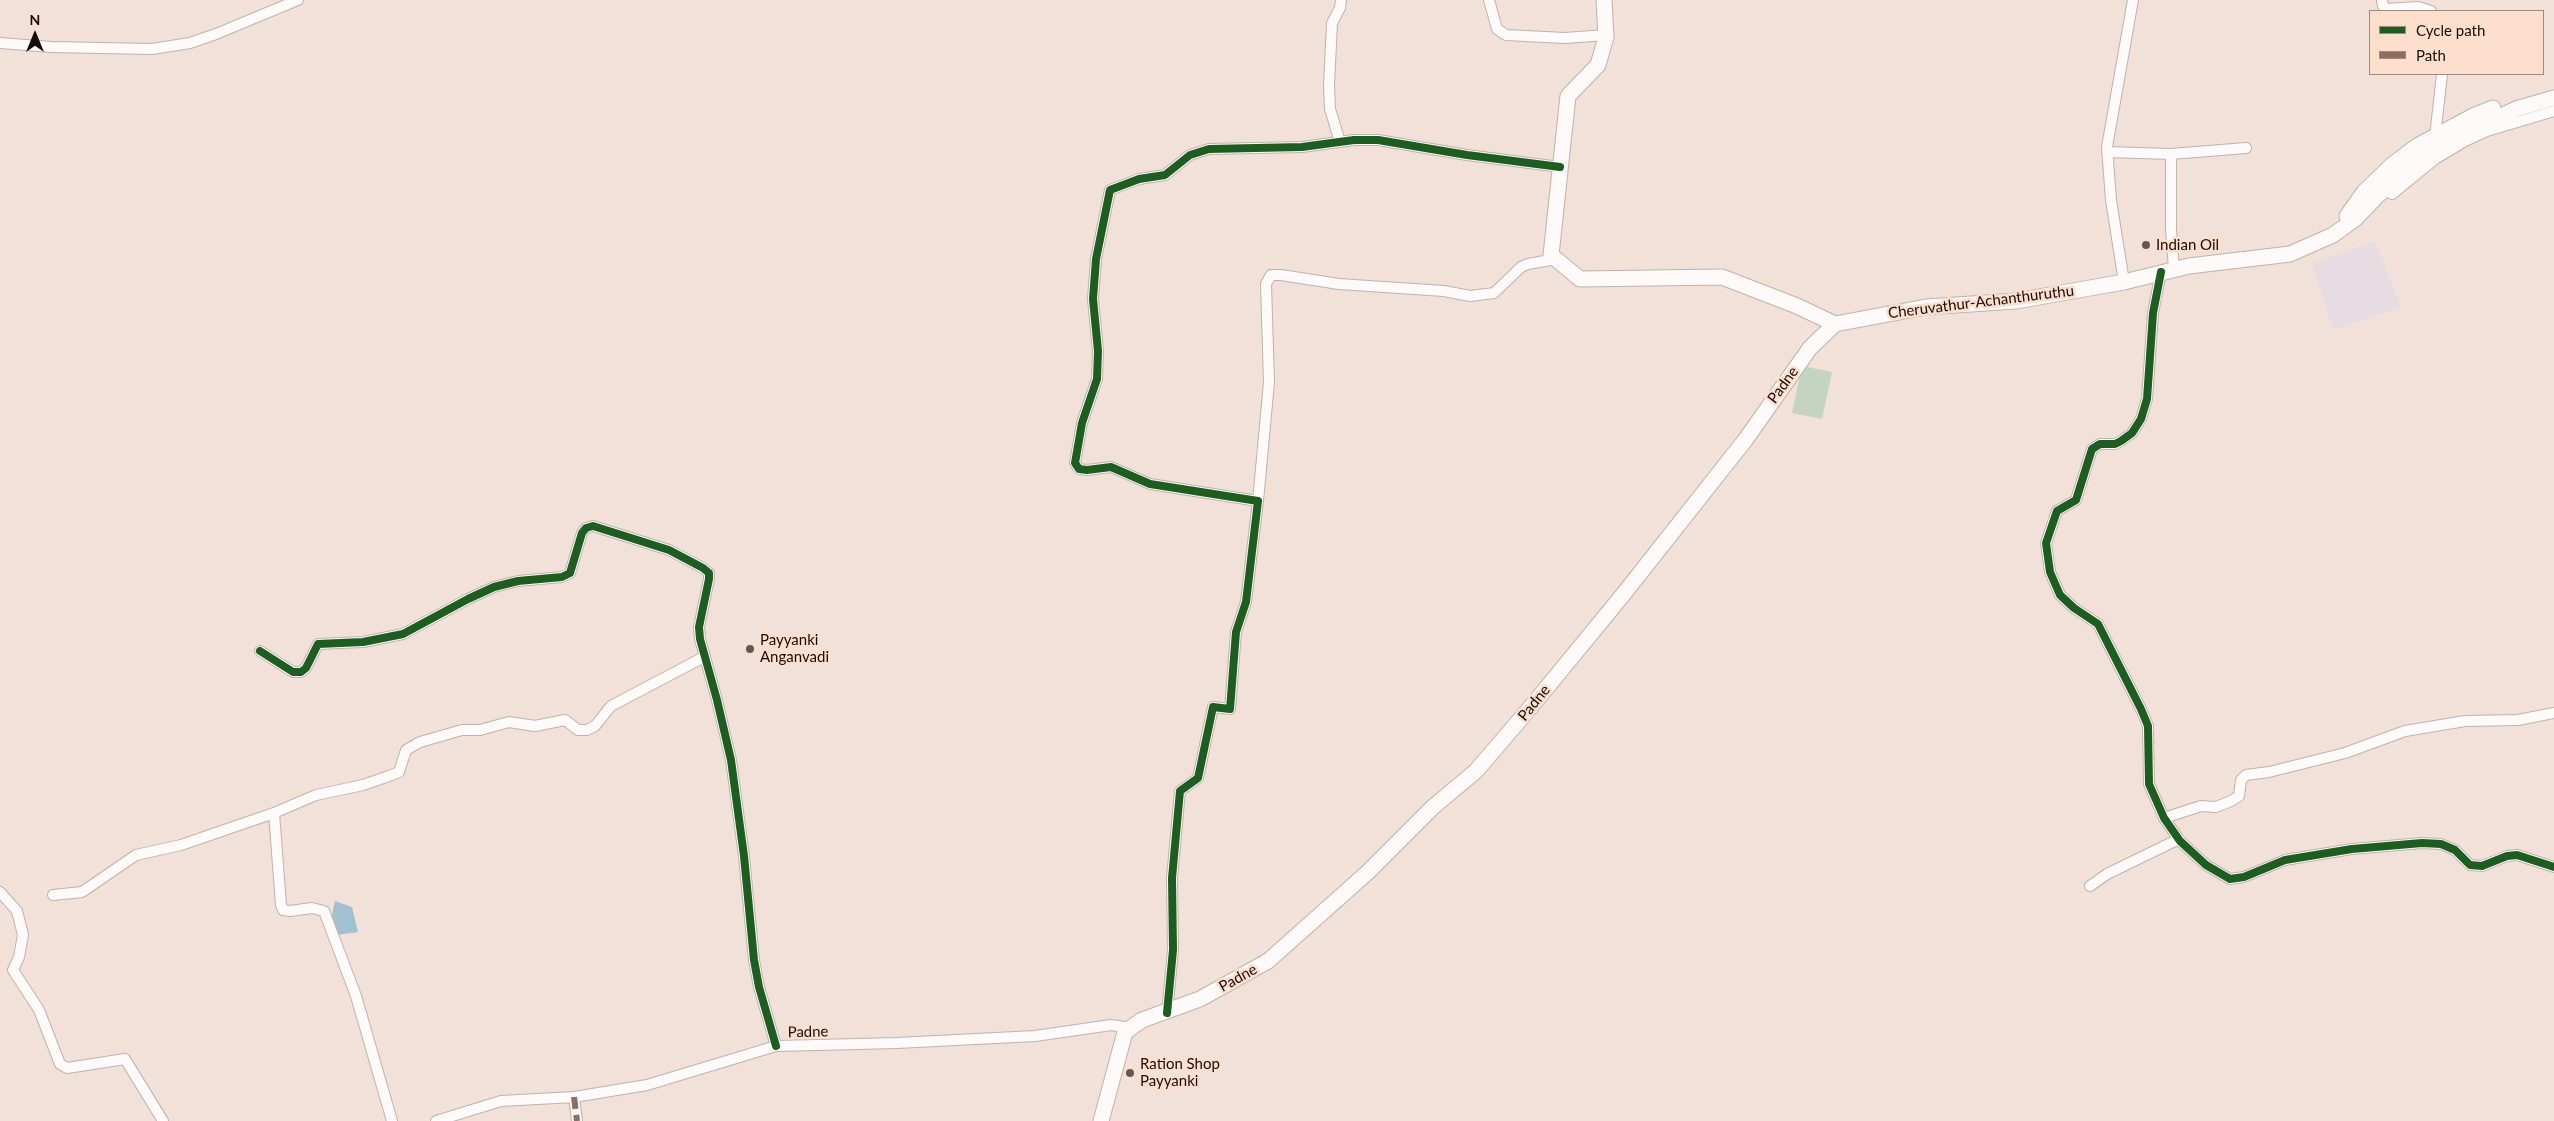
<!DOCTYPE html>
<style>
body{margin:0}
#map{position:relative;width:2554px;height:1121px;overflow:hidden;background:#f2e1d8;font-family:Lato,sans-serif}
canvas{display:block}
.legend{position:absolute;left:2369px;top:10px;width:175px;height:65px;box-sizing:border-box;background:#fcdecd;border:1px solid #a08a7e;margin:0;padding:6px 9px;list-style:none;font-size:15px;color:#170d08}
.legend li{display:flex;align-items:center;gap:10px;height:25px}
.legend b{width:25px;border:1px solid #a08a7e}
.north{position:absolute;left:10px;top:10px;width:50px;height:50px;-webkit-text-stroke:4px #fcdecd;paint-order:stroke;rotate:0deg;font-size:14px;font-weight:700;line-height:20px;text-align:center;color:#170d08}
.north::after{content:'';display:block;margin:auto;width:18px;height:22px;background:#170d08;clip-path:polygon(50% 0,100% 100%,50% 72%,0 100%)}
</style>
<div id="map">
<canvas width="2554" height="1121"></canvas>
<ul class="legend">
<li><b style="height:6px;background:#1b5e20"></b>Cycle path</li>
<li><b style="height:6px;background:#8d6e63"></b>Path</li>
</ul>
<div class="north">N</div>
</div>
<script>
const g = document.querySelector('canvas').getContext('2d');
g.lineJoin = 'round';
function paint(path, color) { g.fillStyle = color; g.fill(path, 'evenodd'); }
const toPath = rows => new Path2D(rows.map(r => 'M' + r).join(''));
function strokePath(path, color, width, dash) { g.strokeStyle = color; g.lineWidth = width; g.lineCap = dash ? 'butt' : 'round'; g.setLineDash(dash || []); g.stroke(path); }
function write(font, color, halo, rows, align = 'center') {
  g.font = font + ' Lato,sans-serif'; g.lineWidth = 5; g.setLineDash([]); g.textBaseline = 'middle'; g.strokeStyle = halo; g.fillStyle = color; for (const [text, x, y, turn = 0] of rows) {
    g.save(); g.translate(x, y); g.rotate((+turn || 0) * Math.PI / 180); g.textAlign = isNaN(turn) ? turn : align; if (halo) g.strokeText(text, 0, 0); g.fillText(text, 0, 0); g.restore();
  }
}
paint(toPath([
 [2375,241,2401,307,2333,330,2312,263]
]), '#e8dce3');
paint(toPath([
 [1802,366,1832,372,1822,419,1792,413]
]), '#c5d3c1');
paint(toPath([
 [335,901,352,907,358,932,336,935,332,915]
]), '#a2c1d0');
const minor = toPath([
 [1489,0,1497,29,1506,35,1565,38,1606,35],
 [2382,0,2383,6,2386,9,2418,7,2431,11],
 [0,43,51,47,152,49,190,43,216,34,298,0],
 [2435,137,2442,74],
 [1340,142,1330,109,1329,85,1332,23,1340,8,1341,0],
 [2107,152,2171,154],
 [2392,194,2435,159,2465,141,2487,131,2554,111],
 [2174,269,2171,229,2171,154,2246,148],
 [2161,272,2153,313,2147,399,2141,419,2132,433,2121,441,2115,444,2100,444,2092,449,2076,500,2057,511,2046,543,2050,572,2060,595,2074,608,2098,624,2141,709,2148,726,2149,784,2164,818,2180,841,2206,865,2230,879,2244,877,2285,860,2352,849,2422,843,2441,844,2455,850,2470,865,2482,866,2507,856,2517,855,2554,867],
 [2124,282,2111,200,2107,147,2133,0],
 [1258,501,1269,382,1266,284,1271,275,1281,275,1339,284,1444,291,1470,296,1494,293,1521,267,1528,264,1556,259],
 [260,651,293,672,301,672,306,668,318,644,363,642,403,634,468,599,494,587,518,581,562,577,570,573,582,533,586,528,593,526,669,550,703,568,709,573,709,579,699,627,700,639,717,700,731,760,744,856,754,960,759,987,776,1046],
 [274,813,281,905,283,910,290,911,312,908,324,911,356,996,392,1121],
 [2164,818,2201,806,2216,807,2231,801,2239,796,2241,780,2246,775,2269,772,2345,753,2405,731,2465,721,2518,720,2554,713],
 [2090,886,2107,874,2179,839],
 [0,892,17,911,23,935,19,957,13,970,39,1010,60,1064,67,1068,125,1059,163,1121],
 [53,895,82,892,136,855,181,845,274,813,316,795,363,785,389,776,399,772,406,750,420,742,462,730,480,730,509,722,535,726,565,720,578,730,587,730,595,726,611,706,704,657],
 [1167,1013,1173,950,1172,878,1180,791,1198,778,1213,707,1230,709,1236,632,1246,602,1258,501,1150,484,1111,467,1087,470,1079,469,1075,463,1082,423,1097,379,1098,351,1093,299,1096,259,1110,190,1139,179,1165,175,1190,155,1209,149,1302,147,1354,140,1378,140,1467,155,1560,167],
 [574,1097,577,1121],
 [436,1121,501,1101,574,1097,647,1085,776,1046,897,1043,1035,1036,1111,1025,1130,1028]
]);
const secondary = toPath([
 [1604,0,1606,37,1598,65,1568,96,1551,255,1580,279,1722,277,1797,306,1835,324,1926,307,2016,301,2124,282,2189,266,2290,254,2333,235,2355,219,2377,196,2432,150,2516,109,2554,98],
 [2347,216,2364,192,2392,165,2417,146,2473,116,2493,108],
 [1101,1121,1125,1032,1142,1020,1200,999,1268,961,1368,872,1433,807,1476,771,1530,708,1622,596,1746,439,1810,348,1835,324]
]);
strokePath(minor, '#bfb3ab', 12);
strokePath(secondary, '#bfb3ab', 17);
strokePath(minor, '#fdfaf9', 10);
strokePath(secondary, '#fdfaf9', 15);
strokePath(toPath([
 [574,1097,577,1121]
]), '#8d6e63', 6, [12, 6]);
strokePath(toPath([
 [2161,272,2153,313,2147,399,2141,419,2132,433,2121,441,2115,444,2100,444,2092,449,2076,500,2057,511,2046,543,2050,572,2060,595,2074,608,2098,624,2141,709,2148,726,2149,784,2164,818,2180,841,2206,865,2230,879,2244,877,2285,860,2352,849,2422,843,2441,844,2455,850,2470,865,2482,866,2507,856,2517,855,2554,867],
 [260,651,293,672,301,672,306,668,318,644,363,642,403,634,468,599,494,587,518,581,562,577,570,573,582,533,586,528,593,526,669,550,703,568,709,573,709,579,699,627,700,639,717,700,731,760,744,856,754,960,759,987,776,1046],
 [1167,1013,1173,950,1172,878,1180,791,1198,778,1213,707,1230,709,1236,632,1246,602,1258,501,1150,484,1111,467,1087,470,1079,469,1075,463,1082,423,1097,379,1098,351,1093,299,1096,259,1110,190,1139,179,1165,175,1190,155,1209,149,1302,147,1354,140,1378,140,1467,155,1560,167]
]), '#1b5e20', 8);
for (const [x, y, r, color] of [
 [2146,245,5,"#645751"],
 [750,649,5,"#645751"],
 [1130,1073,5,"#645751"]
]) { const dot = new Path2D(); dot.arc(x, y, r, 0, 2 * Math.PI); g.fillStyle = color; g.fill(dot); strokePath(dot, '#fcdecd', 2); }
write('15px', '#170d08', '#fcdecd', [
 ["Indian Oil",2156,245],
 ["Payyanki",760,640],
 ["Anganvadi",760,657],
 ["Ration Shop",1140,1064],
 ["Payyanki",1140,1081]
], 'left');
write('15px', '#170d08', '#fcdecd', [
 ["Cheruvathur-Achanthuruthu",1981,302,-7],
 ["Padne",1783,385,-54],
 ["Padne",1534,703,-51],
 ["Padne",1238,978,-29],
 ["Padne",808,1032,-1]
]);
</script>
